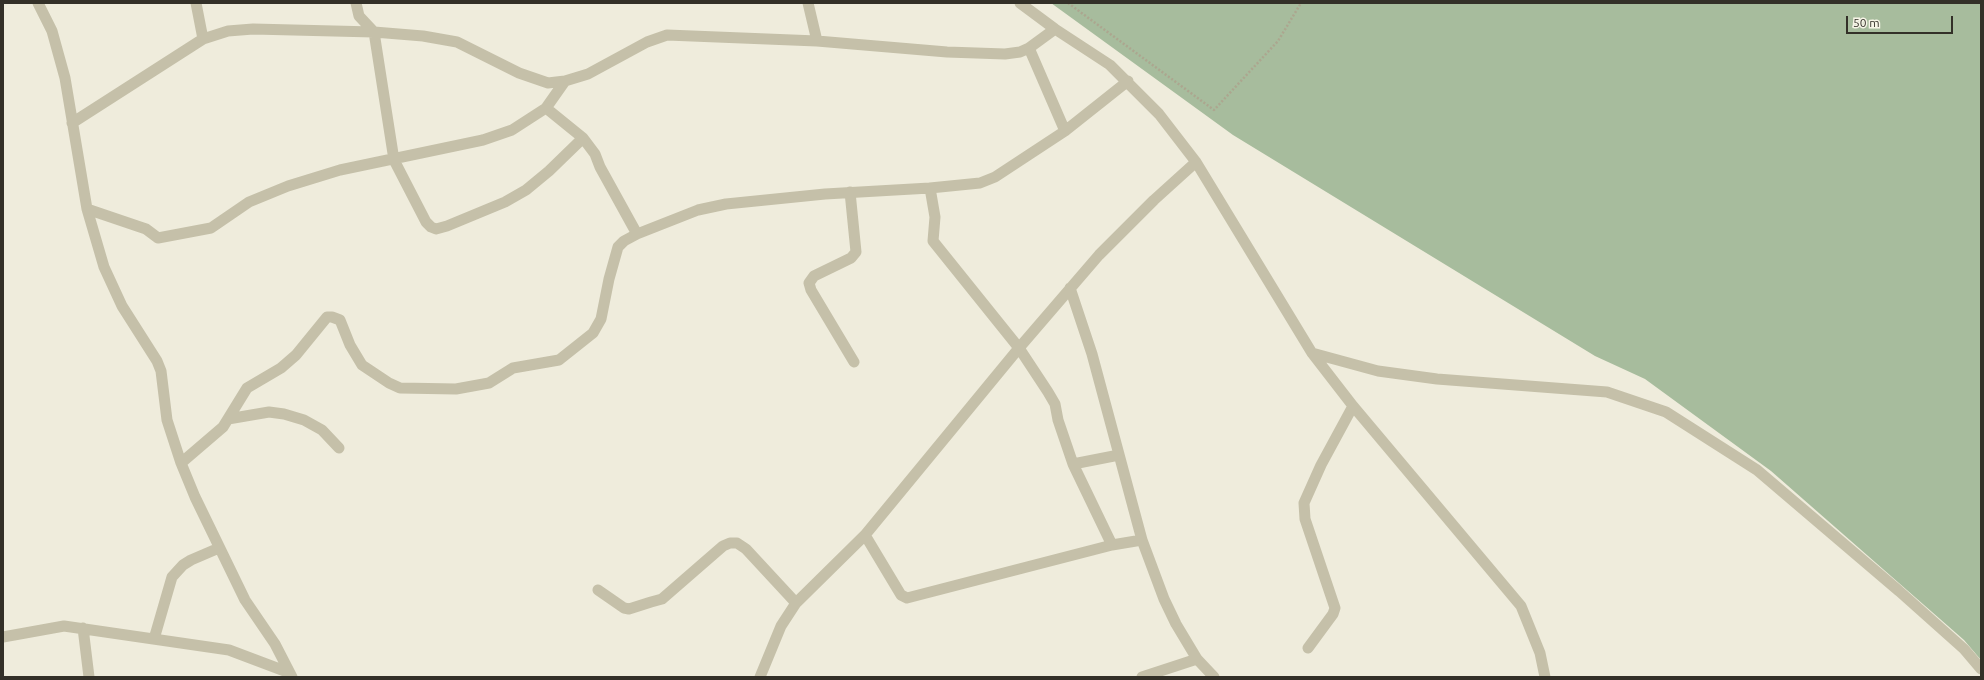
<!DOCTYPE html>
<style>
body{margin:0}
#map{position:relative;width:1984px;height:680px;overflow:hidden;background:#efecdc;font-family:Ubuntu,sans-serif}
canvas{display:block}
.frame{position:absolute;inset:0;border:4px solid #333028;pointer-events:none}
.scale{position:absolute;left:1846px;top:16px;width:107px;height:18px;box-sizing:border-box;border:2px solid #333028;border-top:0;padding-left:5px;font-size:12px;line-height:14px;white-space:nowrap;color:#333028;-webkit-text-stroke:3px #f7f5e7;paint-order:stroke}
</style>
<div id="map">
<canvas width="1984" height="680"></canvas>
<div class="frame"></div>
<div class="scale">50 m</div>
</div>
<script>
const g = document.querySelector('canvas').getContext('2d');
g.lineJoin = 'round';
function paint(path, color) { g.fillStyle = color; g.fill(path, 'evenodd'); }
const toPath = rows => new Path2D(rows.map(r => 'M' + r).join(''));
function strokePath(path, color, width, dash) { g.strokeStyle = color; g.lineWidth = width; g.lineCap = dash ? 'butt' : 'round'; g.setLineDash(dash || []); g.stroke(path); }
paint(toPath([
 [1051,3,1981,3,1981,660,1964,640,1771,471,1645,379,1595,356,1233,135]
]), '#a7bc9d');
strokePath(toPath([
 [1068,3,1214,110,1278,41,1301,3]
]), '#aca68f', 2.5, [2, 2]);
strokePath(toPath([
 [38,3,52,31,65,78,87,209,104,267,122,306,157,361,161,371,167,420,181,463,195,497,245,600,275,644,292,677],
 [196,3,203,39],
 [356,3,359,16,374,32,394,160,426,222,431,227,436,229,447,226,505,202,526,190,549,171,583,138],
 [808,3,817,41],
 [1020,3,1055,29,1110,65,1159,114,1196,162,1312,353,1353,406,1521,606,1540,653,1545,677],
 [1029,48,1065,131],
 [546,108,583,138,595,154,600,167,637,234],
 [72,123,203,39,228,31,253,29,374,32,423,36,457,42,519,73,548,83,565,81,588,74,647,42,667,35,817,41,947,52,1005,54,1020,52,1029,48,1055,29],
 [930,188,935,217,933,241,1019,348,1048,392,1055,404,1058,420,1073,464,1112,545,1142,540],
 [850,192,856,252,851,258,814,276,809,283,811,290,854,362],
 [87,209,146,229,158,238,211,228,249,202,288,186,340,170,483,140,512,130,546,108,565,81],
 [1070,288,1092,354,1142,540,1164,599,1176,624,1197,659,1214,677],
 [1312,353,1378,371,1437,379,1607,392,1666,412,1757,470,1899,591,1964,649,1981,669],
 [228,419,269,412,284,414,304,420,322,430,339,448],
 [181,463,223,427,247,388,281,368,296,355,327,317,332,317,340,320,350,345,362,365,389,383,400,388,456,389,489,383,513,368,559,360,593,333,601,319,609,279,618,247,624,241,637,234,698,210,726,204,825,194,930,188,980,183,995,177,1065,131,1128,81],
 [1073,464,1119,455],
 [865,535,901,595,907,598,1112,545],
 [598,590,624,608,629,609,651,602,662,599,723,546,730,543,737,543,746,549,796,603],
 [83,628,89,677],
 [3,637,64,626,229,650,290,673],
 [154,639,172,577,183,565,191,560,219,548],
 [1308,648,1333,614,1335,608,1305,519,1304,503,1321,465,1353,406],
 [760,677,781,626,796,603,865,535,1019,348,1099,255,1154,200,1196,162],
 [1142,677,1197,659]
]), '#c5c0a9', 11);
</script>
